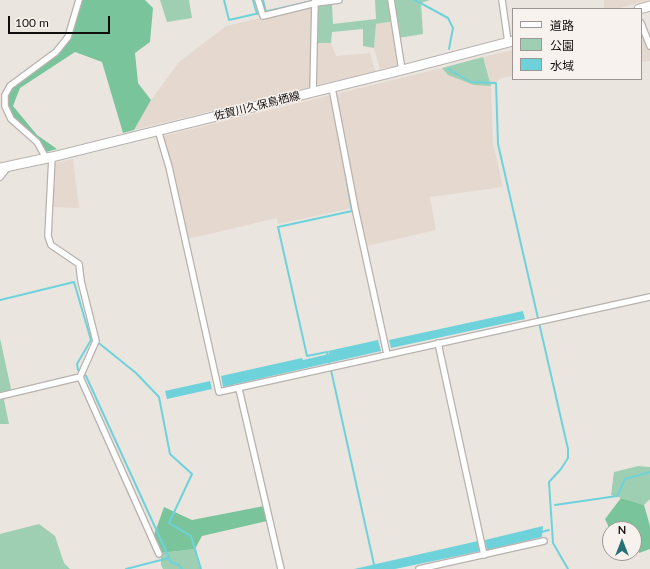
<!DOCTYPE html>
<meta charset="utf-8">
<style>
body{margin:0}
#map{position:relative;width:650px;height:569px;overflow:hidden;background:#ebe5e0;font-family:Lato,"Noto Sans JP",sans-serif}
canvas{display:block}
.legend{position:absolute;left:512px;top:8px;width:130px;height:72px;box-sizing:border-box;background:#f8f2ee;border:1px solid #9c9794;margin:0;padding:5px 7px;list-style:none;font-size:12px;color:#110f0e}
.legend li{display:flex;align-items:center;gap:8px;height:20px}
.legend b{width:20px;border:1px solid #9c9794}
.north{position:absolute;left:602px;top:521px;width:40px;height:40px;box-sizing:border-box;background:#f8f2ee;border:1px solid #9c9794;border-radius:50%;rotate:0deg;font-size:11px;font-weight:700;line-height:16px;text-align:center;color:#110f0e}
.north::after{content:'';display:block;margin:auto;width:14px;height:18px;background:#267177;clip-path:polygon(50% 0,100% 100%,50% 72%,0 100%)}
.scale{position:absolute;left:8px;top:16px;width:102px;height:18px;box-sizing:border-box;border:2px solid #110f0e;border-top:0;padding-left:5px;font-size:12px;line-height:14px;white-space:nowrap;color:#110f0e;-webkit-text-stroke:3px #f8f2ee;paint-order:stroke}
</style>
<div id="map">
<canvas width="650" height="569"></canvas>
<ul class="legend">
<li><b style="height:5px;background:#fff"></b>道路</li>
<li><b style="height:11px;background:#9ecfb2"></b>公園</li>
<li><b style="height:11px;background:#6ed2db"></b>水域</li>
</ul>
<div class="north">N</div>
<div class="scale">100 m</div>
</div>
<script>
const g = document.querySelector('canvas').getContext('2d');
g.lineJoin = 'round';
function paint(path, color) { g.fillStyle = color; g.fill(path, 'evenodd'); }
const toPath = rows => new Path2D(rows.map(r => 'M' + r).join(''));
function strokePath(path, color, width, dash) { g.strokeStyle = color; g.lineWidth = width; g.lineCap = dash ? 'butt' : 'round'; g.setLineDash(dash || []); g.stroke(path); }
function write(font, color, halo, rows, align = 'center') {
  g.font = font + ' Lato,"Noto Sans JP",sans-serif'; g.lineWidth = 3; g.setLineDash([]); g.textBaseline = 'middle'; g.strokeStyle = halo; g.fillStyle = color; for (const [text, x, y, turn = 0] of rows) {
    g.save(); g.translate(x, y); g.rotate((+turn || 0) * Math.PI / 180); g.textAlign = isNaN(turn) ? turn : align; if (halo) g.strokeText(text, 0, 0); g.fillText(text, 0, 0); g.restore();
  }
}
paint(toPath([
 [604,0,648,0,616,9,604,9],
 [317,5,316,43,331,43,336,56,370,53,375,71,134,130,151,100,179,62,226,26],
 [396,21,403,65,380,69,374,48,376,24],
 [641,28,650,52,650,61,641,62],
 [513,50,513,76,501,78,491,86,493,143,503,187,430,197,436,230,362,247,353,208,278,224,277,218,188,239,163,136,442,68,448,75,491,85,483,57],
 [73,159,79,208,52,207,54,163]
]), '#e5d8cf');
paint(toPath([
 [160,0,189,0,192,18,167,22],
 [375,0,430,0,421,3,423,34,398,38,395,21,376,24,374,48,363,46,363,29,332,32,331,43,316,43,317,5,332,3,333,24,376,19],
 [483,57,491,86,474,85,448,75,442,68],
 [0,338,11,389,4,400,9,424,0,424],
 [638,466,650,467,650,499,644,505,611,495,614,472],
 [39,524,55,536,64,563,70,569,0,569,0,534],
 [195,549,201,569,163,569,161,565,161,553]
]), '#9ecfb2');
paint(toPath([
 [82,0,145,0,153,8,150,42,135,53,138,83,151,100,134,130,123,133,102,62,75,52,20,88,13,106,37,135,57,149,46,152,38,140,12,117,8,109,7,96,12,87,70,37],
 [621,498,644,505,650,526,650,549,639,553,636,545,634,545,634,529,610,530,605,519],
 [264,506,267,521,202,536,195,549,161,553,154,535,164,507,192,520]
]), '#7ac49b');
paint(toPath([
 [523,311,525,319,391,348,389,340],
 [378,340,381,351,223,387,221,376,302,358,303,360,329,354,328,351],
 [210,381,212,389,167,399,165,391],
 [543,526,542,537,487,550,485,540],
 [478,541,481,551,395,569,354,569]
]), '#6ed2db');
strokePath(toPath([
 [224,0,229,20,312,1,313,4],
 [253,0,257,14],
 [263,0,266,12],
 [415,0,448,18,453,28,449,49],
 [448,69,471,82,496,83,498,144,568,449,568,458,561,469,549,482,553,543,568,569],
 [310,85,311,76],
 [0,300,74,282,91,340,77,364,78,370,86,376,171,562,179,565,182,569],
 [100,344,136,373,159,397,170,454,192,474,169,523,191,536,201,569],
 [328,357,327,352,307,356,278,227,352,211,341,147],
 [329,361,375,569],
 [555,505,617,496,625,479,650,472],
 [541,532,549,530],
 [126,569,169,558]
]), '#6ed2db', 2);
const minor = toPath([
 [258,0,263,16,316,3,339,0],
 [391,0,402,70],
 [502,0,508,42],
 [641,23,650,46],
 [332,88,355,208,387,354],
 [313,92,315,0],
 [158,130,169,167,219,392,650,297],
 [52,157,48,236,51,245,79,264,81,281,96,341,80,377,159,554],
 [46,158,37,142,11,119,5,106,5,95,10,86,56,52,68,37,79,0],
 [0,177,8,167],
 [438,343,484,555],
 [239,389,281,569],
 [0,396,80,377],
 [419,569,544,541]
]);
const primary = toPath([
 [639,9,650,6],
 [0,168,52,157,402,70,513,41]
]);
strokePath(minor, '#b8b2ae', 8);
strokePath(primary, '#b8b2ae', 11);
strokePath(minor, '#fff', 5.5);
strokePath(primary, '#fff', 9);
write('11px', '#110f0e', '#f8f2ee', [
 ["佐賀川久保鳥栖線",257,106,-14]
]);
</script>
